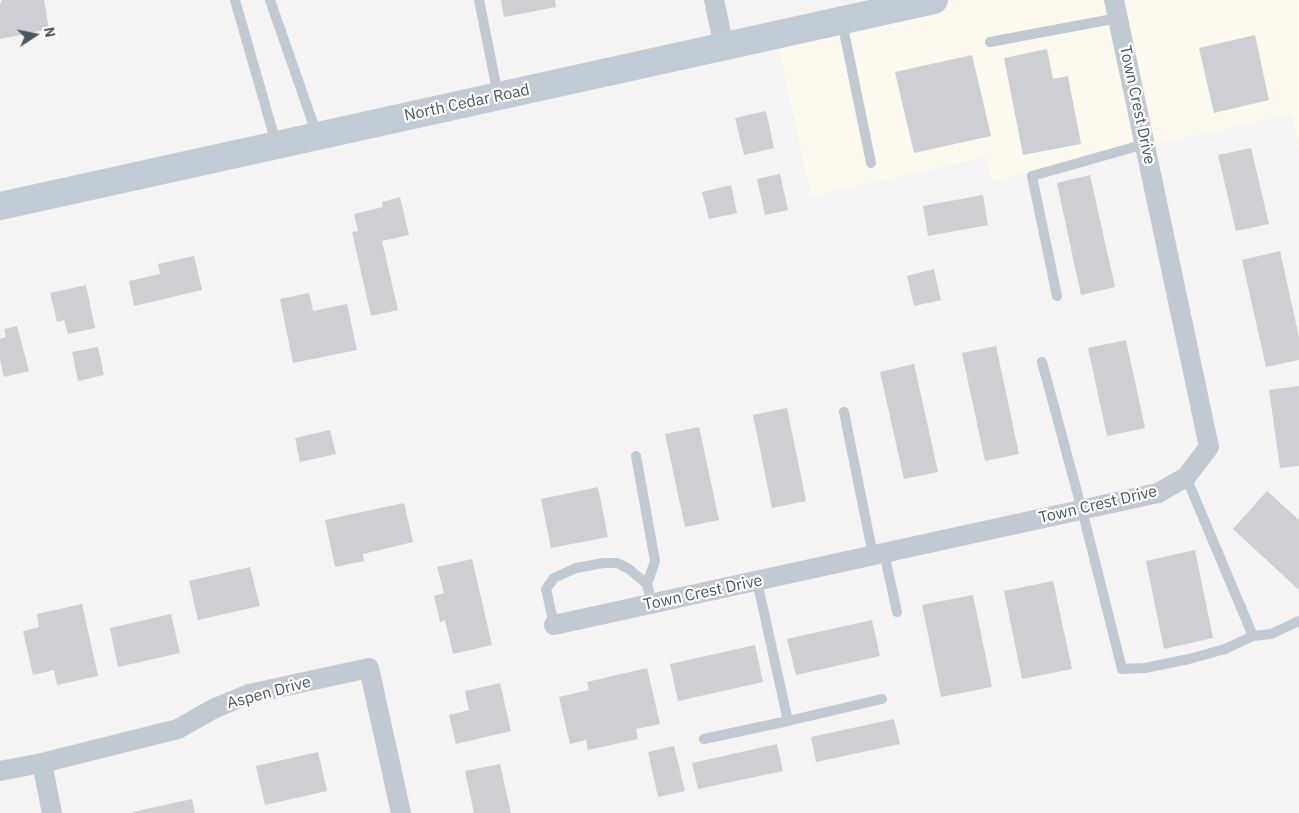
<!DOCTYPE html>
<style>
body{margin:0}
#map{position:relative;width:1299px;height:813px;overflow:hidden;background:#f5f3f3;font-family:"IBM Plex Sans",sans-serif}
canvas{display:block}
.north{position:absolute;left:10px;top:10px;width:50px;height:50px;-webkit-text-stroke:4px #fff;paint-order:stroke;rotate:79deg;font-size:14px;font-weight:700;line-height:20px;text-align:center;color:#4a5661}
.north::after{content:'';display:block;margin:auto;width:18px;height:22px;background:#4a5661;clip-path:polygon(50% 0,100% 100%,50% 72%,0 100%)}
</style>
<div id="map">
<canvas width="1299" height="813"></canvas>
<div class="north">N</div>
</div>
<script>
const g = document.querySelector('canvas').getContext('2d');
g.lineJoin = 'round';
function paint(path, color) { g.fillStyle = color; g.fill(path, 'evenodd'); }
const toPath = rows => new Path2D(rows.map(r => 'M' + r).join(''));
function strokePath(path, color, width, dash) { g.strokeStyle = color; g.lineWidth = width; g.lineCap = dash ? 'butt' : 'round'; g.setLineDash(dash || []); g.stroke(path); }
function write(font, color, halo, rows, align = 'center') {
  g.font = font + ' "IBM Plex Sans",sans-serif'; g.lineWidth = 4.5; g.setLineDash([]); g.textBaseline = 'middle'; g.strokeStyle = halo; g.fillStyle = color; for (const [text, x, y, turn = 0] of rows) {
    g.save(); g.translate(x, y); g.rotate((+turn || 0) * Math.PI / 180); g.textAlign = isNaN(turn) ? turn : align; if (halo) g.strokeText(text, 0, 0); g.fillText(text, 0, 0); g.restore();
  }
}
paint(toPath([
 [957,0,1299,0,1299,149,1291,114,992,181,987,157,811,196,777,40]
]), '#fdf9ef');
paint(toPath([
 [1,0,44,0,49,29,0,39,0,3,2,3],
 [501,0,555,0,556,7,504,17],
 [1255,35,1269,100,1214,113,1199,48],
 [1047,49,1053,79,1068,76,1081,144,1023,155,1004,58],
 [972,55,991,136,914,153,895,72],
 [766,111,774,148,744,155,735,118],
 [1251,148,1269,224,1236,231,1218,155],
 [780,174,788,210,765,215,757,179],
 [1090,175,1115,287,1081,295,1057,183],
 [731,185,737,213,709,219,702,192],
 [983,195,988,225,928,236,923,206],
 [400,197,409,235,382,241,398,310,371,316,352,232,358,231,354,214,383,207,382,202],
 [1280,251,1299,337,1299,360,1266,367,1242,260],
 [194,256,202,290,134,306,129,281,160,274,158,264],
 [934,269,941,300,914,306,907,276],
 [86,285,95,328,68,334,64,320,57,322,50,293],
 [309,293,313,311,347,304,357,350,293,363,280,299],
 [17,326,29,371,4,377,0,360,0,339,6,337,4,329],
 [1126,340,1145,428,1107,436,1088,348],
 [996,346,1019,454,985,461,962,353],
 [98,347,104,375,78,381,72,352],
 [914,364,938,472,904,479,880,372],
 [1299,386,1299,466,1280,468,1269,390],
 [787,408,806,501,772,508,753,415],
 [699,427,719,520,685,527,665,434],
 [330,430,336,454,300,462,295,438],
 [598,487,608,537,551,548,541,499],
 [1267,491,1299,520,1299,590,1233,529],
 [404,503,413,542,363,554,364,561,335,567,325,520],
 [1195,550,1213,638,1164,649,1146,561],
 [472,559,492,645,453,654,445,620,440,622,434,596,444,593,437,567],
 [250,567,260,606,198,620,189,581],
 [1053,581,1072,669,1022,679,1004,591],
 [973,595,992,687,941,697,922,605],
 [82,604,98,676,57,685,54,670,33,675,23,631,39,627,37,614],
 [171,614,180,653,118,667,110,628],
 [872,620,880,656,796,675,787,639],
 [755,645,763,682,678,701,670,664],
 [647,668,660,724,636,729,638,739,588,750,586,740,570,744,559,697,589,690,587,682],
 [500,683,511,731,456,744,449,715,469,710,465,691],
 [894,719,900,744,816,762,811,737],
 [777,744,783,771,698,789,692,763],
 [674,746,685,791,658,797,648,752],
 [318,752,327,791,265,805,256,766],
 [500,764,511,813,474,813,465,771],
 [192,799,195,813,133,813,133,812]
]), '#cdcfd5');
strokePath(toPath([
 [235,0,276,143],
 [270,0,317,135],
 [479,0,498,95],
 [842,22,871,163],
 [990,42,1118,18],
 [1057,296,1032,176,1145,144],
 [1042,362,1082,510,1122,669,1145,668,1189,659,1225,649,1253,636],
 [844,412,873,555],
 [636,456,655,561,647,584,652,604],
 [1186,477,1253,636,1271,634,1299,621],
 [884,553,897,612],
 [554,625,546,589,554,578,576,568,604,563,617,563,629,569,647,584],
 [788,721,882,699],
 [704,739,788,721,757,581]
]), '#c1cad2', 10);
strokePath(toPath([
 [714,0,724,47],
 [554,625,1158,493,1186,477,1209,447,1114,0],
 [42,763,52,813],
 [0,771,42,763,178,729,213,709,249,694,369,668,401,813]
]), '#c1cad2', 20);
strokePath(toPath([
 [0,206,934,0]
]), '#c1cbd6', 28);
write('16px', '#4a5661', '#fff', [
 ["North Cedar Road",467,103,-12],
 ["Town Crest Drive",1137,105,78],
 ["Town Crest Drive",1098,505,-13],
 ["Town Crest Drive",703,593,-12],
 ["Aspen Drive",269,693,-15]
]);
</script>
